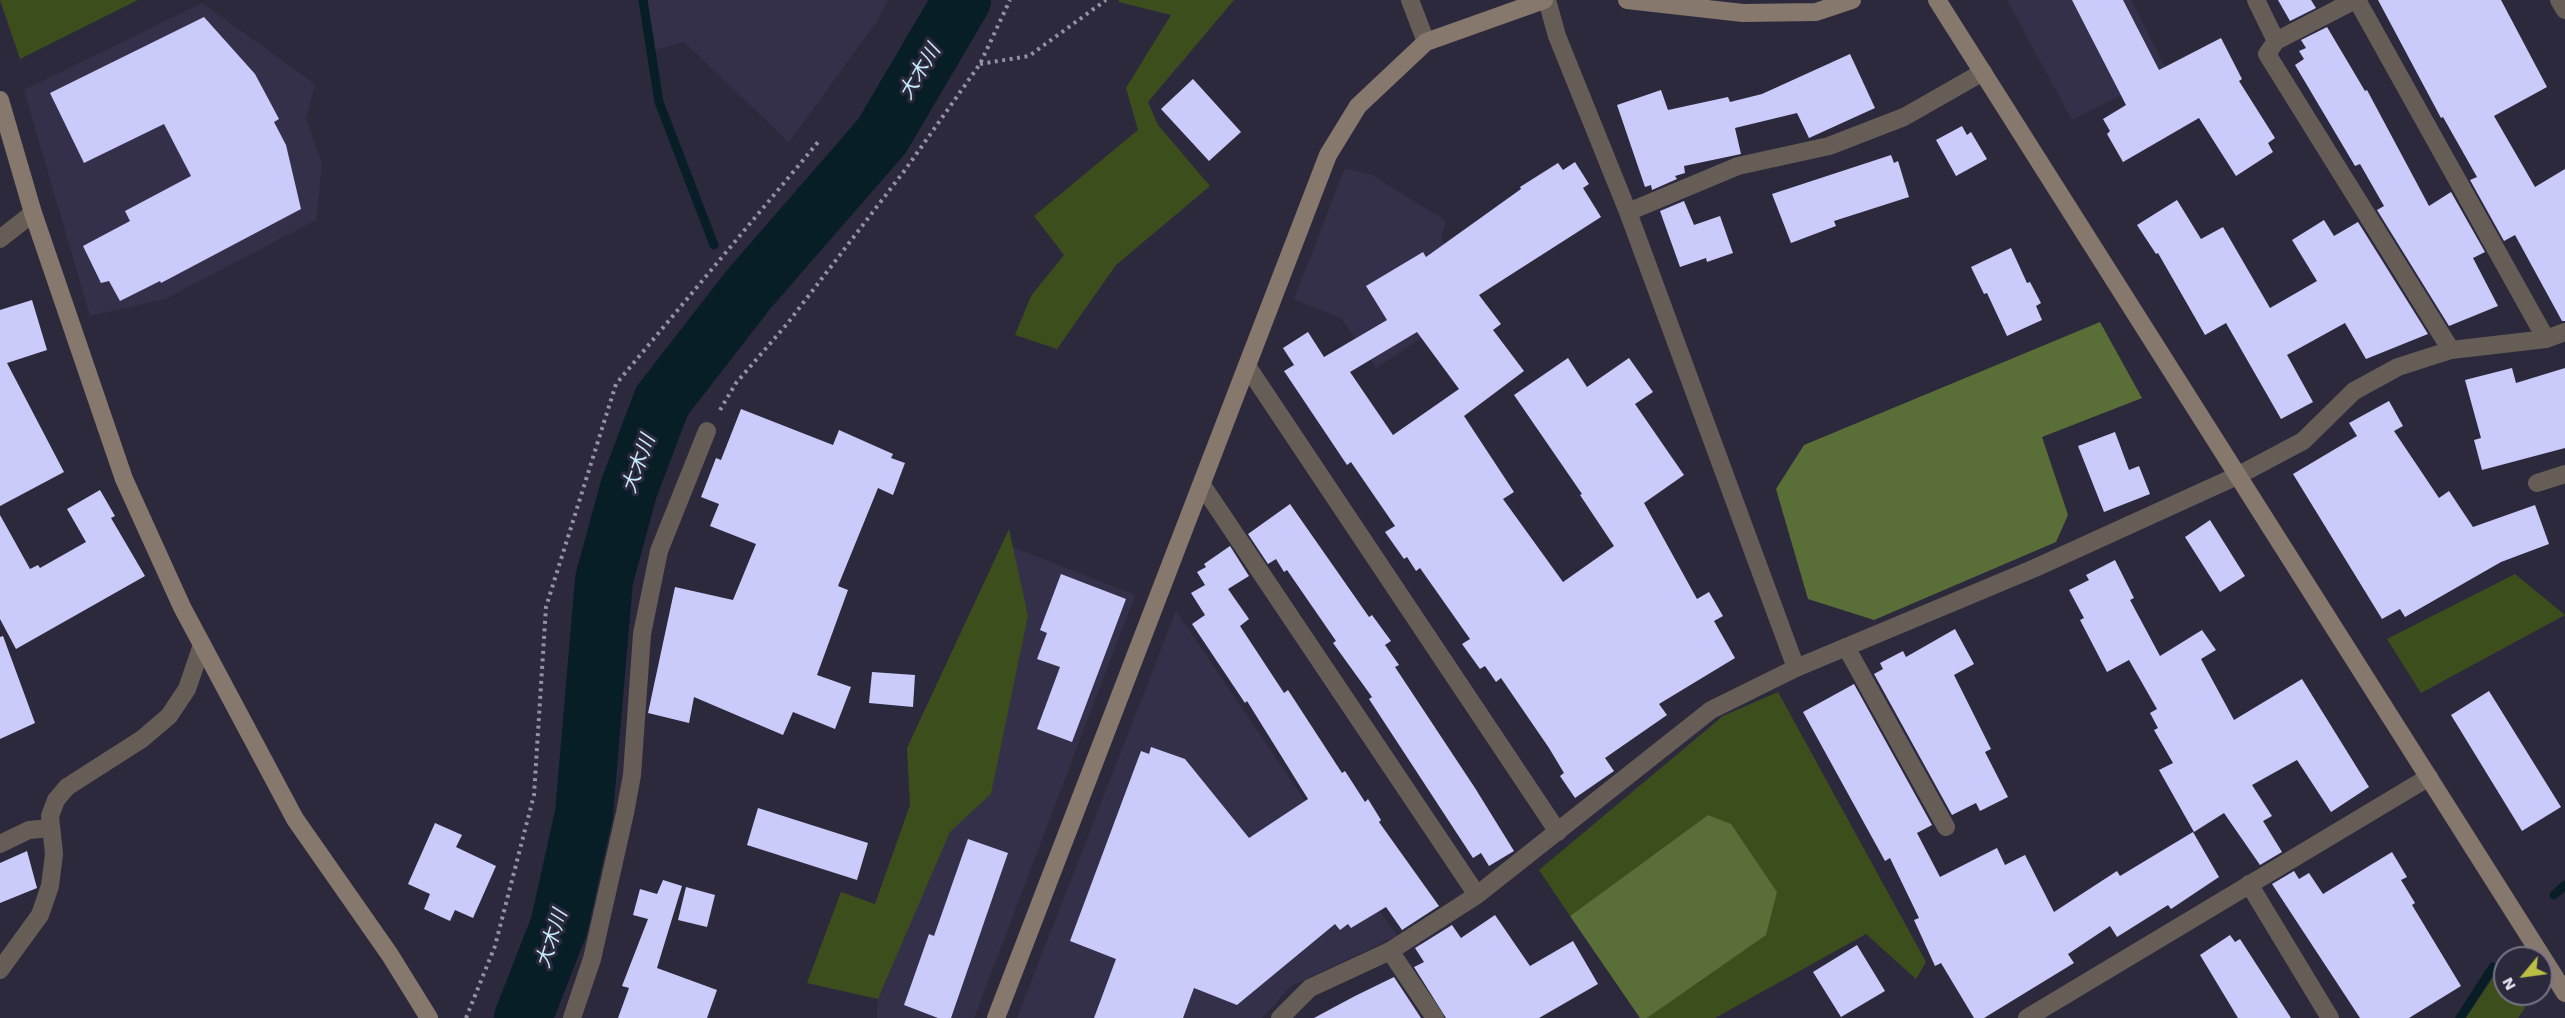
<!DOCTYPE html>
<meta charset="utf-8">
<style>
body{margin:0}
#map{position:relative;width:2565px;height:1018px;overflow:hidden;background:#2d293d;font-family:"Work Sans",sans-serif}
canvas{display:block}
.north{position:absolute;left:2493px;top:946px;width:60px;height:60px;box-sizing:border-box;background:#2d293d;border:2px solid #797587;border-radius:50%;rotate:241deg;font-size:16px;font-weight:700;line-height:24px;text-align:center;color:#eae8f5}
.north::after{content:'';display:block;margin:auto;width:21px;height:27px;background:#bcbf43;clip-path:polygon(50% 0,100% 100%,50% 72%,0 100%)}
</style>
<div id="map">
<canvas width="2565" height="1018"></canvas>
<div class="north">N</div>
</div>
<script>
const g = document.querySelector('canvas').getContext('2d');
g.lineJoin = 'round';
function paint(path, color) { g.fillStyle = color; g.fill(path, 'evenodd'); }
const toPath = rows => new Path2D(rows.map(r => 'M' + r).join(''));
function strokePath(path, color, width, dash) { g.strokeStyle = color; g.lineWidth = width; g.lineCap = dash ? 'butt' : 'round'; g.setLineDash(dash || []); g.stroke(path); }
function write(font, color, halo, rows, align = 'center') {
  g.font = font + ' "Work Sans","Noto Sans JP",sans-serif'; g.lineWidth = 6; g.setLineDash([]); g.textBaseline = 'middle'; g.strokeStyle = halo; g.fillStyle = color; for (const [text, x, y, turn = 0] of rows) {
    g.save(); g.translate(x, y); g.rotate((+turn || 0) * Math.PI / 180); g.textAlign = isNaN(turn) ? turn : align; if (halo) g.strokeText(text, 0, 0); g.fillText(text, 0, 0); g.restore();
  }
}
paint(toPath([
 [647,0,888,0,877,21,789,142,684,42,654,50],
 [2007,0,2131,0,2167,71,2072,120],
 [202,3,315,84,306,119,322,164,316,220,165,299,90,316,24,90],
 [1345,168,1372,175,1446,221,1441,238,1480,299,1376,368,1342,319,1294,299],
 [1012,547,1135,595,974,1018,877,1018,878,999,950,832,991,794,1028,616],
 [1176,611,1397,936,1291,986,1262,1018,1017,1018]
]), '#35304a');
paint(toPath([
 [0,0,138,0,20,59],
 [1119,0,1234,0,1148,102,1158,125,1210,186,1116,265,1057,349,1015,335,1031,296,1064,255,1034,216,1138,130,1126,88,1171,15,1119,2],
 [1009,529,1028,616,991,794,950,832,878,999,807,983,841,892,875,904,910,805,907,748],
 [2515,574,2565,615,2421,693,2387,639],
 [1778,692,1926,962,1916,979,1866,934,1715,1018,1647,1018,1766,934,1708,815,1570,916,1539,870,1723,716],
 [2500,967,2505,975,2505,994,2517,994,2525,1008,2518,1018,2466,1018]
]), '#3d4e1d');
paint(toPath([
 [2100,322,2142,398,2042,437,2068,515,2056,542,1874,620,1808,599,1776,489,1804,445],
 [1708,815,1731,824,1777,892,1766,935,1647,1018,1640,1018,1570,916]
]), '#5a6e38');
strokePath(toPath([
 [643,0,659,102,714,245],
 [2554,895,2565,885],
 [2460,1018,2493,967]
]), '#071e26', 9);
strokePath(toPath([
 [523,1018,559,926,584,814,604,580,629,488,662,401,749,289,882,136,962,0]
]), '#071e26', 58);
paint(toPath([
 [2072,0,2123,0,2159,70,2221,38,2242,79,2239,81,2275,138,2268,143,2273,152,2236,176,2199,118,2123,162,2107,134,2110,131,2103,119,2126,105],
 [2278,0,2311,0,2316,8,2290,21],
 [2378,0,2501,0,2547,87,2494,116,2535,187,2565,169,2565,321,2562,321,2515,235,2504,241,2470,180,2477,177,2443,117,2441,118],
 [204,17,255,74,279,119,274,122,286,145,301,209,161,283,160,281,120,301,109,281,101,283,83,246,130,221,125,211,191,176,164,124,84,163,50,93],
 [2327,27,2365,91,2367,90,2429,206,2451,192,2485,252,2473,258,2498,306,2449,326,2377,210,2384,206,2360,164,2355,166,2295,65,2304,59,2299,51,2306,48,2301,40],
 [1850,54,1875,108,1809,138,1797,113,1735,128,1741,154,1684,166,1685,173,1675,176,1677,179,1652,190,1651,185,1645,187,1617,105,1661,90,1668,110,1728,97,1730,102,1762,94],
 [1193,79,1241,132,1209,161,1161,109],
 [1962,126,1967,135,1971,132,1987,159,1956,176,1936,140],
 [1891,155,1894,163,1898,161,1909,197,1834,221,1836,226,1791,243,1772,194],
 [1575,162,1589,184,1583,188,1601,217,1479,295,1501,324,1493,330,1524,371,1464,416,1514,492,1503,499,1563,582,1614,546,1580,495,1582,494,1514,395,1568,358,1587,387,1629,358,1653,392,1635,404,1684,475,1644,503,1697,599,1709,592,1723,616,1714,621,1735,658,1659,704,1667,715,1605,758,1614,771,1575,798,1560,776,1564,773,1549,748,1501,678,1496,682,1485,666,1480,669,1462,644,1470,639,1420,568,1416,571,1407,557,1404,559,1385,532,1395,526,1351,462,1347,465,1284,371,1294,365,1283,348,1308,332,1324,357,1387,320,1366,286,1423,252,1426,257,1521,189,1520,187,1558,163,1563,170],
 [1417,332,1459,389,1393,435,1350,372],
 [2177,200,2201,239,2223,227,2270,308,2317,281,2292,240,2324,220,2334,236,2358,222,2428,334,2366,359,2345,323,2287,355,2313,402,2281,419,2226,323,2205,335,2158,253,2156,254,2137,225],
 [1684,201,1694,225,1720,216,1733,253,1707,262,1706,258,1680,267,1660,211],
 [2011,248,2027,283,2030,282,2041,303,2036,306,2042,320,2007,336,1987,293,1984,294,1971,267],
 [32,300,47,350,7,363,64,472,0,506,0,310],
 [2512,368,2516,383,2565,368,2565,448,2482,470,2474,440,2481,438,2465,380],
 [2389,401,2403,426,2394,431,2439,498,2449,491,2473,527,2535,505,2549,544,2501,562,2405,617,2400,609,2382,619,2293,474,2357,436,2349,423],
 [741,409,833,445,839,430,893,454,891,458,905,463,893,495,878,488,838,586,848,590,817,675,851,687,835,729,793,712,783,735,694,697,689,723,648,713,675,587,733,600,756,544,710,526,719,504,701,497,716,458,721,460],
 [2115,432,2129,470,2139,466,2150,494,2104,512,2078,446],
 [100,490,115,516,111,518,145,576,16,649,0,619,0,515,30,569,38,565,40,568,86,542,67,509],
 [1290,504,1369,617,1372,615,1391,641,1385,645,1399,665,1395,667,1475,788,1514,851,1489,866,1481,853,1473,858,1369,699,1372,697,1333,643,1336,641,1287,570,1284,572,1276,559,1268,564,1248,534],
 [2210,520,2245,576,2220,592,2185,537],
 [1230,546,1249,576,1228,589,1249,619,1240,626,1284,693,1288,690,1342,773,1345,771,1365,802,1368,799,1381,820,1379,822,1439,906,1402,930,1386,907,1351,928,1348,924,1340,930,1335,924,1237,1005,1194,988,1183,1018,1094,1018,1116,959,1070,941,1141,751,1149,754,1151,747,1185,759,1249,838,1308,799,1247,701,1245,703,1192,624,1205,615,1191,593,1205,585,1197,572,1206,567,1204,564],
 [2115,560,2134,598,2130,600,2160,656,2202,630,2216,650,2201,659,2234,720,2302,679,2369,787,2331,812,2297,760,2252,785,2272,816,2263,821,2282,852,2260,865,2224,813,2194,832,2159,770,2173,763,2154,730,2158,728,2150,713,2157,709,2129,660,2107,672,2080,620,2084,618,2069,590,2089,580,2086,575],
 [1061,574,1126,599,1072,742,1037,729,1060,667,1037,659,1047,633,1040,630],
 [1955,629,1974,664,1954,675,1991,749,1985,752,2008,797,1980,811,1976,803,1952,815,1874,674,1883,669,1880,663,1903,651,1906,657],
 [3,636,35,723,0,739,0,637],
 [872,672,915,675,913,707,869,703],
 [1854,684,1932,825,1917,833,1940,877,1997,848,2005,865,2025,855,2054,912,2117,871,2120,876,2193,832,2219,877,2171,909,2168,905,2117,937,2110,926,2068,954,2074,963,1984,1018,1974,1018,1941,963,1935,966,1914,920,1919,918,1890,858,1885,861,1803,712],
 [2489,691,2561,807,2522,831,2451,715],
 [758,808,868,843,857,880,747,845],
 [435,823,462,835,456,847,496,866,473,918,455,910,450,921,424,909,430,894,408,884],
 [968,839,1008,853,951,1018,938,1018,904,1005,929,934,934,936],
 [27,851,37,888,0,903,0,863],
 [2392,852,2407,877,2401,880,2415,903,2412,905,2461,986,2409,1018,2360,1018,2272,884,2294,871,2299,879,2309,873,2323,894],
 [663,880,682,886,657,968,717,990,707,1018,618,1018,629,988,622,986,648,919,633,915,640,889,657,894],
 [686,887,715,895,707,927,678,920],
 [1495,915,1530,966,1573,941,1598,984,1539,1018,1446,1018,1414,967,1424,962,1415,948,1452,925,1461,938],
 [2230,935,2235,942,2240,939,2291,1018,2238,1018,2200,955],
 [1857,945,1885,991,1841,1017,1813,972],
 [1394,977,1421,1018,1314,1018,1355,996]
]), '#cacbfb');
strokePath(toPath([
 [980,64,1029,56,1106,0],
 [720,410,736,383,787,324,905,170,980,64,1010,0],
 [466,1018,495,946,534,795,546,607,616,384,819,141]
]), '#9491a1', 4, [3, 4.5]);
strokePath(toPath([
 [2537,483,2565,474],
 [1846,647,1946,827],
 [0,844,29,830,51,828],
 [1390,951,1435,1018]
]), '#665d56', 18);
strokePath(toPath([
 [1410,0,1426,42],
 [1547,0,1557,36,1628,212,1796,668],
 [2256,0,2276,41,2267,54,2451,350],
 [2357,0,2546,339],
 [2559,0,2565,10],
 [2276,41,2355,0],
 [1628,212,1738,166,1829,146,1904,117,1983,72],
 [0,239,33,213],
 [1247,366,1558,832],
 [1202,485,1477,895],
 [2249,884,2330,1018],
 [0,970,40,915,50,886,54,854,50,816,56,800,67,787,142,739,169,716,187,689,202,645],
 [572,1018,592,959,625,813,632,775,642,634,659,551,707,431],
 [1280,1018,1310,988,1390,951,1477,895,1711,710,1796,668,2035,568,2239,475,2303,441,2354,391,2398,367,2451,350,2546,339,2565,332],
 [2027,1018,2429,777]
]), '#665d56', 18);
strokePath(toPath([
 [1627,0,1743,13,1816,12,1852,0],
 [1937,0,2565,993],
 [0,100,33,213,124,479,182,607,295,819,390,955,429,1018],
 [996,1018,1328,155,1358,106,1426,42,1544,0]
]), '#87786d', 18);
write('italic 20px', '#c5ebfc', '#2d293d', [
 ["大木川",920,72,-59],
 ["大木川",639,464,-70],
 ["大木川",552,939,-72]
]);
</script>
